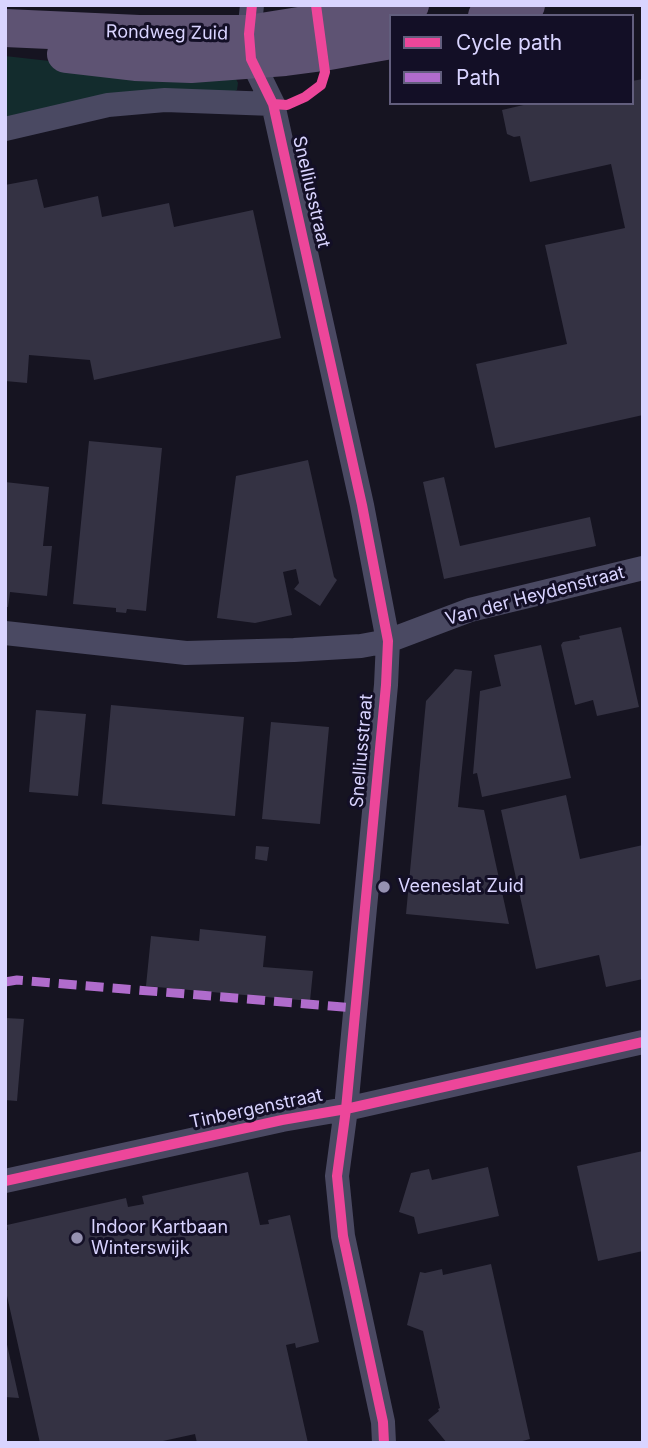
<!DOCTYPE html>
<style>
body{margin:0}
#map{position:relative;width:648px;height:1448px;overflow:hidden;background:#161421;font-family:Inter,sans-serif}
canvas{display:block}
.frame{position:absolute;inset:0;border:7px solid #d9d4ff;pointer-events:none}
.legend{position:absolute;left:389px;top:14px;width:245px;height:91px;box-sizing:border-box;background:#130f26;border:2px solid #625e7d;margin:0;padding:9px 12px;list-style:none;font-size:21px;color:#d9d4ff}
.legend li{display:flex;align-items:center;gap:14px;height:35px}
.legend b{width:35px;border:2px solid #625e7d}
</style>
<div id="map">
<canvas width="648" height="1448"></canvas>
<div class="frame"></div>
<ul class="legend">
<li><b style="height:9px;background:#ed469a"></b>Cycle path</li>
<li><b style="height:9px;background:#b06ccc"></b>Path</li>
</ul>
</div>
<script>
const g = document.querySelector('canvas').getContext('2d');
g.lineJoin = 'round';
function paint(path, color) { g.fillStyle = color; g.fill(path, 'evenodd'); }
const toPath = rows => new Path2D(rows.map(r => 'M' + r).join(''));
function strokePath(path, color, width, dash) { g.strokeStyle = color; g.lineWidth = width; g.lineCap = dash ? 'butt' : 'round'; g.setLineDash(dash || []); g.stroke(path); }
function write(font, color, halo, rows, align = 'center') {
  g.font = font + ' Inter,sans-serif'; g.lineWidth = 6; g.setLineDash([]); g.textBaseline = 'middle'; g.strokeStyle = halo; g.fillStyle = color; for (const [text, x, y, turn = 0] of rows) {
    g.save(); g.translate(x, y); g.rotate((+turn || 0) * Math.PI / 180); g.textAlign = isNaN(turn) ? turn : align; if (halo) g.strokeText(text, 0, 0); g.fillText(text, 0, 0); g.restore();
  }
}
paint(toPath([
 [5,56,165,74,234,75,238,83,237,90,231,93,5,121]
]), '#132c2d');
paint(toPath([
 [643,79,643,415,495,448,476,364,567,344,545,245,625,228,611,164,530,182,520,136,514,137,507,134,502,110,532,103,632,103,632,81],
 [37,179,44,208,98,196,102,217,169,203,174,227,253,210,281,338,94,380,90,360,29,355,27,383,5,381,5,185],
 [89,441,162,448,146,611,127,609,126,613,116,612,116,608,73,604],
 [308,460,334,577,337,580,320,606,294,589,299,583,296,569,283,572,292,615,255,623,217,618,236,476],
 [444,477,460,546,590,517,596,546,444,579,423,482],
 [5,482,49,487,43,546,52,546,47,596,10,592,8,607,5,607],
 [621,627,639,707,597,716,593,700,575,705,561,645,563,642,580,639,579,636],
 [541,645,571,778,482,797,477,773,473,774,480,691,501,686,494,655],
 [455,669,472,671,458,807,484,810,509,924,406,914,426,701],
 [111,705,244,717,235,816,102,804],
 [36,710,86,714,78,796,29,792],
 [271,722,329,727,320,824,262,819],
 [566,795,580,859,643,845,643,979,606,987,599,955,536,969,501,810],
 [256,846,269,847,267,861,255,859],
 [200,929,266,936,263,967,313,971,310,1001,146,986,151,936,199,941],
 [5,1018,24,1019,17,1101,5,1100],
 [643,1151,643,1251,598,1261,577,1166],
 [488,1167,499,1216,418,1234,414,1217,399,1212,411,1173,429,1169,432,1180],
 [248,1172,260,1225,269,1224,268,1220,290,1215,319,1342,296,1348,295,1343,286,1345,308,1443,197,1443,195,1434,163,1441,163,1443,40,1443,5,1287,5,1230,8,1230,7,1225,126,1198,128,1207,144,1204,142,1196],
 [491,1264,530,1439,515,1443,447,1443,428,1420,439,1411,438,1409,440,1408,423,1331,407,1325,420,1272,425,1273,442,1269,443,1275],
 [5,1340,6,1340,19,1398,5,1397]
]), '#343243');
strokePath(toPath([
 [252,5,249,34,251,59,273,104,362,505,388,641,386,685,346,1109,337,1176,343,1236,383,1422,384,1443],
 [5,129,108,105,165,100,273,104],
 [5,633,186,653,294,650,361,646,388,641,470,610,643,568],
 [5,1181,282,1120,346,1109,643,1042]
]), '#4a4962', 24);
strokePath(toPath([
 [487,16,526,5],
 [5,28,139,34,249,34,318,23,410,5],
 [66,54,135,62,191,64,285,57,323,52,391,40]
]), '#5e5373', 38);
strokePath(toPath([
 [5,982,17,980,355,1008]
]), '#b06ccc', 9, [18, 9]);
strokePath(toPath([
 [252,5,249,34,251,59,273,104,362,505,388,641,386,685,346,1109,337,1176,343,1236,383,1422,384,1443],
 [273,104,287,105,305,97,321,85,325,72,316,5],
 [5,1181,282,1120,346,1109,643,1042]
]), '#ed469a', 10);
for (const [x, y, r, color] of [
 [384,887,7,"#9591b1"],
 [77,1238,7,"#9591b1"]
]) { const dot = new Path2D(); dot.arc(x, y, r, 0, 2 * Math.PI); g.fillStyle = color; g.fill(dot); strokePath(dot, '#130f26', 2.5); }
write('18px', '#d9d4ff', '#130f26', [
 ["Rondweg Zuid",167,33,1],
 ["Snelliusstraat",311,192,77],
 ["Van der Heydenstraat",535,596,-15],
 ["Snelliusstraat",362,751,-85],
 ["Tinbergenstraat",256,1109,-12]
]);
write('18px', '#d9d4ff', '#130f26', [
 ["Veeneslat Zuid",398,887],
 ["Indoor Kartbaan",91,1228],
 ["Winterswijk",91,1249]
], 'left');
</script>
